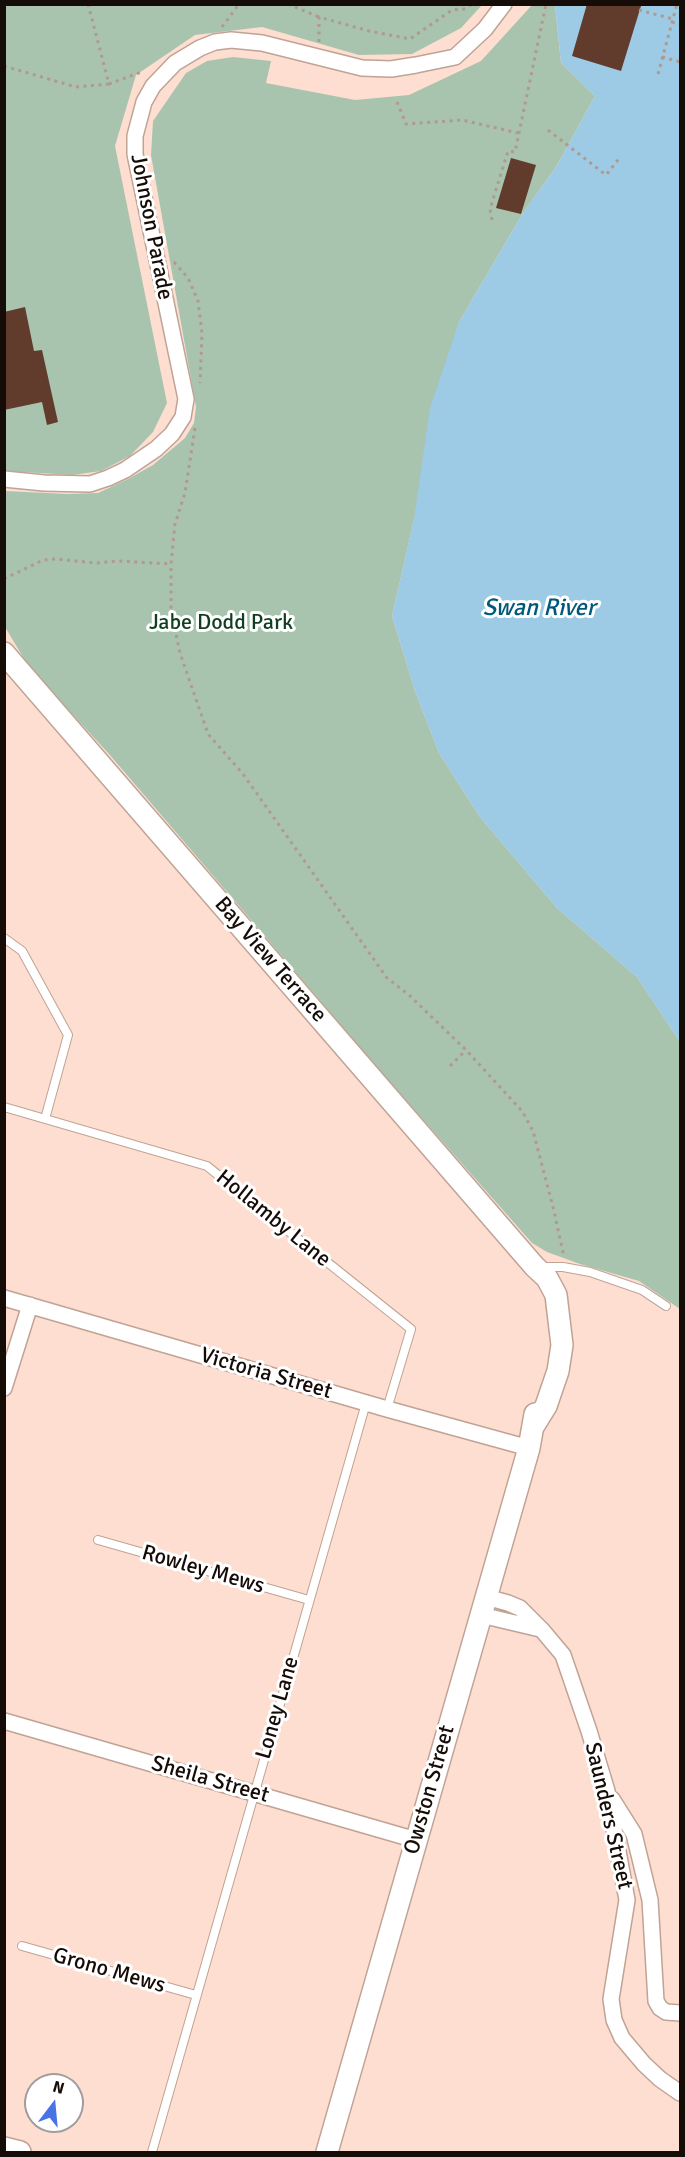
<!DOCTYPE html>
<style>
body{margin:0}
#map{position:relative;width:685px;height:2157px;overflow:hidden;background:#fdded0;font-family:Signika,sans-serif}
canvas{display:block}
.frame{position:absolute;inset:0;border:6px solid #150b07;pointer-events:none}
.north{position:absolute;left:24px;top:2073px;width:60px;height:60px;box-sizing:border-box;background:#fff;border:2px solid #a19d9c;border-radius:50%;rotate:16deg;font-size:16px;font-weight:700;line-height:24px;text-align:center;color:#150b07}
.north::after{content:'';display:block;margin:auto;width:21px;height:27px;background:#4773e5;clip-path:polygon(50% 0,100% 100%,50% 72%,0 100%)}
</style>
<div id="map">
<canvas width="685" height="2157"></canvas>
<div class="frame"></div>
<div class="north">N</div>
</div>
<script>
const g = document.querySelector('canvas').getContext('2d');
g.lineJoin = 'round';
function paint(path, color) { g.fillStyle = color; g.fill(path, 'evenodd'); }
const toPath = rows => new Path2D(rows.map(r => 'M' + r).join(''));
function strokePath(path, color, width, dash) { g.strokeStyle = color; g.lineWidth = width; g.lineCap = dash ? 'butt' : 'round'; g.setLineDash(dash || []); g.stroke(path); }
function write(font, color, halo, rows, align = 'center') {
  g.font = font + ' Signika,sans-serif'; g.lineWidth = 6; g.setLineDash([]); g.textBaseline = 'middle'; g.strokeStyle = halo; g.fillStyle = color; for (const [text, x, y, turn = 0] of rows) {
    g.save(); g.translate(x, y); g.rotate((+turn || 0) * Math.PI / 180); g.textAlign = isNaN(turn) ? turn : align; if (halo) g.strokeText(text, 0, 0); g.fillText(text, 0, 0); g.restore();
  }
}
paint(toPath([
 [4,5,482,5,461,28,412,54,359,55,262,27,195,35,136,75,115,146,167,403,153,432,130,456,101,471,72,475,5,471],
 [532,5,555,5,561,63,595,96,556,167,523,213,459,322,392,616,415,691,439,753,480,817,557,908,637,977,680,1042,680,1309,639,1281,580,1264,547,1252,532,1243,382,1073,109,754,29,667,5,627,5,491,68,494,98,493,128,479,153,465,185,438,194,423,196,407,151,155,153,121,186,73,207,61,233,57,271,61,266,83,355,100,409,95,481,61]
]), '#a9c4ae');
paint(toPath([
 [555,5,680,5,680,1042,637,977,557,908,480,817,439,753,415,691,392,616,414,519,430,408,459,322,523,213,556,167,595,96,561,63]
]), '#9dcae5');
paint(toPath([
 [587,4,641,6,621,71,572,56],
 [511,158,536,165,521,214,496,208],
 [25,307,34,351,42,350,58,422,47,425,42,402,4,410,4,312]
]), '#613b2b');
const lane = toPath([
 [4,938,22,951,68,1035,45,1119],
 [4,1107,207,1166,411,1329,387,1409],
 [543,1267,563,1267,590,1272,642,1290,666,1306],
 [98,1540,309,1600],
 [22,1946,196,1995],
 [152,2152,366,1403]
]);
const street = toPath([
 [4,479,44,483,90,484,108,478,125,470,156,449,172,434,183,417,186,399,135,154,135,136,144,102,153,86,175,63,200,48,215,42,231,40,262,43,362,68,391,69,416,65,455,57,485,29,504,4],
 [4,1298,387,1409,529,1448],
 [4,1388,30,1305],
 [486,1597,508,1603,520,1608,542,1630,563,1655,589,1731,607,1791,627,1900,611,1999,614,2020,622,2038,644,2064,660,2079,680,2093],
 [481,1615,540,1629],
 [4,1721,416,1840],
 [612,1799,634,1834,650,1900,656,2001,660,2008,666,2012,680,2013]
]);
const secondary = toPath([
 [4,653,535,1267,547,1278,556,1295,562,1345,558,1371,546,1406,533,1427],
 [4,2148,20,2152],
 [327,2152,529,1448,535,1414]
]);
strokePath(lane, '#c0a395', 10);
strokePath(street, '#c0a395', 18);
strokePath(secondary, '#c0a395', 24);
strokePath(toPath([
 [88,4,109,84,144,71],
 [288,4,319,17],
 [639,10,673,19],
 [672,22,680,25],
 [222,27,239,4],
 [319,42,319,17,369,31,410,39,452,10,464,9,472,4],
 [662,57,680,62],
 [4,66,76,87,109,84],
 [658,74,677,4],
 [397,102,406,124,462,120,518,133],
 [548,130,606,175,621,156],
 [492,220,490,209,508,151,515,152,546,4],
 [174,262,188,278,198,301,202,333,200,383],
 [195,428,185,493,175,524,171,564,171,610,180,653,208,734,243,774,387,978,409,995,466,1050,522,1111,533,1131,554,1211,564,1257],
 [4,579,43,560,56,559,96,563,119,561,171,564],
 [450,1066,466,1050]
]), '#b1998e', 3, [3, 4.5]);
strokePath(lane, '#fff', 8);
strokePath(street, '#fff', 15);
strokePath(secondary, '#fff', 21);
write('22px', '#150b07', '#fff', [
 ["Johnson Parade",151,227,79],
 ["Bay View Terrace",270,960,49],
 ["Hollamby Lane",273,1219,39],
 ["Victoria Street",266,1374,16],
 ["Rowley Mews",203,1570,16],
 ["Loney Lane",278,1708,-74],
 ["Sheila Street",210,1780,16],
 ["Owston Street",430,1790,-74],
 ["Saunders Street",608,1816,77],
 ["Grono Mews",109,1971,16]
]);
write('22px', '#103e20', '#fff', [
 ["Jabe Dodd Park",221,623]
]);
write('italic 24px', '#00587b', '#fff', [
 ["Swan River",539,609]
]);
</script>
